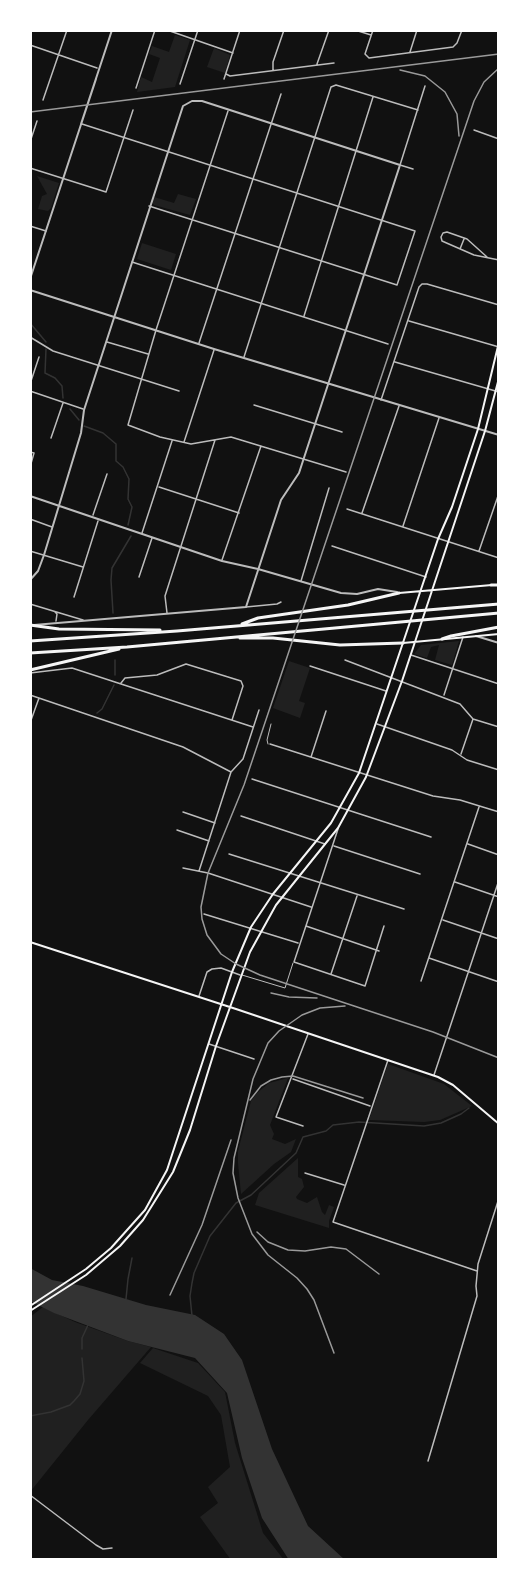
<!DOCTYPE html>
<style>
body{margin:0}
#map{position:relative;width:529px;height:1590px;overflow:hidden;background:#111;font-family:Literata,serif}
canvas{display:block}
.frame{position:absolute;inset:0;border:32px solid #fff;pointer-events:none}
</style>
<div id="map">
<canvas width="529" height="1590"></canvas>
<div class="frame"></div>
</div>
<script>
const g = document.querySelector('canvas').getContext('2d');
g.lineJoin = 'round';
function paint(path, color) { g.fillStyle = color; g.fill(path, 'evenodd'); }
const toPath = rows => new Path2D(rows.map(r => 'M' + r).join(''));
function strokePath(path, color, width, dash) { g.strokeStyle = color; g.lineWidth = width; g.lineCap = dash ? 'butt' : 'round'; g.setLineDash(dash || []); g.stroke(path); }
paint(toPath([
 [175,35,190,40,175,87,137,92,141,77,152,82,160,58,149,54,152,46,169,52],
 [214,48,230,55,225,73,207,67],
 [37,176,59,183,51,208,48,211,38,209,42,196,47,194],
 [178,194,196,199,190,215,154,205,152,202,154,197,174,203],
 [142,243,176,254,171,270,137,259],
 [459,641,452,665,435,660,439,645,431,647,427,658,414,654,421,645],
 [289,661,310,668,299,701,305,703,300,718,273,708],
 [388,1064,444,1084,472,1106,440,1120,424,1122,369,1120],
 [288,1078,270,1125,274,1134,272,1139,285,1144,296,1139,291,1152,274,1164,241,1194,238,1163,238,1151,251,1101,257,1093,269,1083],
 [298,1158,298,1177,302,1179,304,1187,296,1197,297,1199,307,1203,317,1197,322,1212,325,1215,329,1205,334,1207,329,1221,329,1228,255,1205,259,1193],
 [43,1307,75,1322,128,1341,151,1347,88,1420,30,1492,30,1317],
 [153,1348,198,1363,225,1392,235,1443,263,1533,284,1560,231,1560,200,1517,218,1503,208,1487,230,1467,221,1415,208,1396,140,1363]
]), '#202020');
paint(toPath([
 [30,1268,52,1280,83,1286,146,1305,195,1315,224,1334,242,1360,272,1449,308,1526,345,1560,289,1560,262,1518,242,1458,227,1393,195,1358,128,1341,54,1313,30,1301]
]), '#333');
strokePath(toPath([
 [30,323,46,342],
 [46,349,45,373,55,378,62,386,63,398],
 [70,409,79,420],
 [84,426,103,433,116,444,116,461,123,467,129,479,128,499,132,507,128,525],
 [113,613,111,580,112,568,131,536],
 [115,675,115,660],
 [97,713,102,709,114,685],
 [126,1299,128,1279,132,1258],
 [192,1316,190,1296,192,1283,194,1273,210,1236,236,1203,251,1195,296,1153,303,1137,326,1131,333,1125,359,1122,424,1126,441,1123,461,1114,469,1108],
 [82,1349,82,1338,88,1325],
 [30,1416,51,1412,70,1405,74,1401,80,1394,84,1381,82,1358]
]), '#333', 1.5);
strokePath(toPath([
 [268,744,267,740,271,724],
 [242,975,285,988,293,963]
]), '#bcbcbc', 1);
strokePath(toPath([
 [167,30,233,53],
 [355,30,371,35],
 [373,30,365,54,369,58,453,47,457,43,462,30],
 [30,45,97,68],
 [410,52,417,30],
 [317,64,329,30],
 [273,70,273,62,284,30],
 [226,74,230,76,334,63],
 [224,79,240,30],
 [180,84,198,30],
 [136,88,155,30],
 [43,100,67,30],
 [228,111,156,330,128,425,160,437,191,444,231,437,346,472],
 [82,124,415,231,397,285,149,206],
 [474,130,499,139],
 [30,142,37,121],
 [30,168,106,192,133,110],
 [413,169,400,165,425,86],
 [30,226,46,231],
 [460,249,464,239],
 [487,257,467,239,447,232,443,233,441,237,442,241,474,255,499,260],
 [132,262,388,344],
 [304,316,373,97],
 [409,321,499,347],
 [30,337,53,351,179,391],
 [107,342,148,354],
 [199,343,281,94],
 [244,357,331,87,336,85,418,110],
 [395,362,499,392],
 [30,384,39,357],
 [30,391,83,409],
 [381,400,419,287,422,284,427,284,499,305],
 [254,405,342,432],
 [51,438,63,403],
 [184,442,214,350],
 [30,452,34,453,30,467],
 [159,487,239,513],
 [347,509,499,558],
 [362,513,399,406],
 [93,515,107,474],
 [30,519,52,527],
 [403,526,439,418],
 [142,533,172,441],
 [332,546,426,577],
 [30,551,83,567],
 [479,551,499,493],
 [222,560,261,446],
 [139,577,152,538],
 [301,581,329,488],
 [74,597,98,521],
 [30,604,83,620],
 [246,607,277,604,281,602],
 [55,612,57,614,56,621],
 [167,613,165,596,215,440],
 [411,655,499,684],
 [345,660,460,704,473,719,499,727],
 [310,666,386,691],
 [30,673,72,668,253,727],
 [121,683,125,678,157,675,186,664,241,681,243,686,232,720],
 [30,695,183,747,231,772],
 [444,695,463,637],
 [30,723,39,698],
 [377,724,452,750,467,760,499,770],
 [270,744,433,796,460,800,499,812],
 [461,754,473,719],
 [311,757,326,711],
 [252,779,431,837],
 [183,812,215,823],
 [241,816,325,844],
 [338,829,294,962,365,986,384,926],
 [177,830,209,841],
 [468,844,499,855],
 [334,846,420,874],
 [229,854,404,909],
 [183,868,208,873,311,907],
 [199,871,231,772,243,759,259,710],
 [455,882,499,897],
 [204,914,298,943],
 [443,920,499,939],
 [306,926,379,951],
 [429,958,499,982],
 [331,974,357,896],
 [421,981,479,807],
 [199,996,207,972,212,969,221,968,240,975],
 [209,1044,254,1059],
 [388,1060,333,1222,477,1271],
 [434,1075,499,880],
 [293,1079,370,1106],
 [303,1126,276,1117,308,1034],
 [305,1173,344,1185],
 [428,1461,477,1296,476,1286,478,1264,499,1198],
 [30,1495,96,1545,103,1549,112,1548]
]), '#bcbcbc', 1.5);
strokePath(toPath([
 [81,124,112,30],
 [30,279,96,79],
 [30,290,214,349,499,435],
 [30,496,222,561,258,569,341,593,357,594,378,589,397,592],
 [30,580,38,571,44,555,81,433,84,410,183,106,192,101,202,101,400,165,299,473,281,500,246,607,34,625],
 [476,636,499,643]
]), '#bcbcbc', 2);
strokePath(toPath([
 [399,593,492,585],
 [403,643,499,634],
 [30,942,236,1009,438,1077,453,1085,499,1124],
 [30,1306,86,1269,111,1248,145,1210,167,1170,232,972,251,927,273,894,331,823,359,773,438,539,452,507,478,429,499,342],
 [30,1311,86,1275,120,1246,143,1220,173,1172,190,1130,216,1046,250,952,276,905,338,828,366,777,402,681,485,431,499,378]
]), '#f5f5f5', 2);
strokePath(toPath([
 [491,585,499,585],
 [242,624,258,618,348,605,399,593],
 [30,625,59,629,160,630],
 [240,638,273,638,340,645,403,643],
 [442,639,451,636,499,627],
 [30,641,177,631,499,604],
 [30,653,127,647,499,613],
 [30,670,119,649]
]), '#f5f5f5', 3);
strokePath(toPath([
 [499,68,484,82,474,101,244,785,208,873,201,907,202,919,207,935,221,954,236,964,260,975,433,1032,499,1058],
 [400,70,425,76,445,92,457,114,459,136],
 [30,112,499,54],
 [271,993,289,997,317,998],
 [250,1100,261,1086,271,1080,282,1077,293,1076,363,1098],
 [257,1232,268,1242,288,1250,305,1251,331,1247,346,1249,379,1274],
 [170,1295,202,1225,231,1140],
 [334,1353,314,1300,307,1289,297,1278,268,1255,252,1234,238,1198,233,1173,234,1158,253,1079,268,1043,279,1031,302,1015,320,1008,345,1006]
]), '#9a9a9a', 1.5);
</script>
